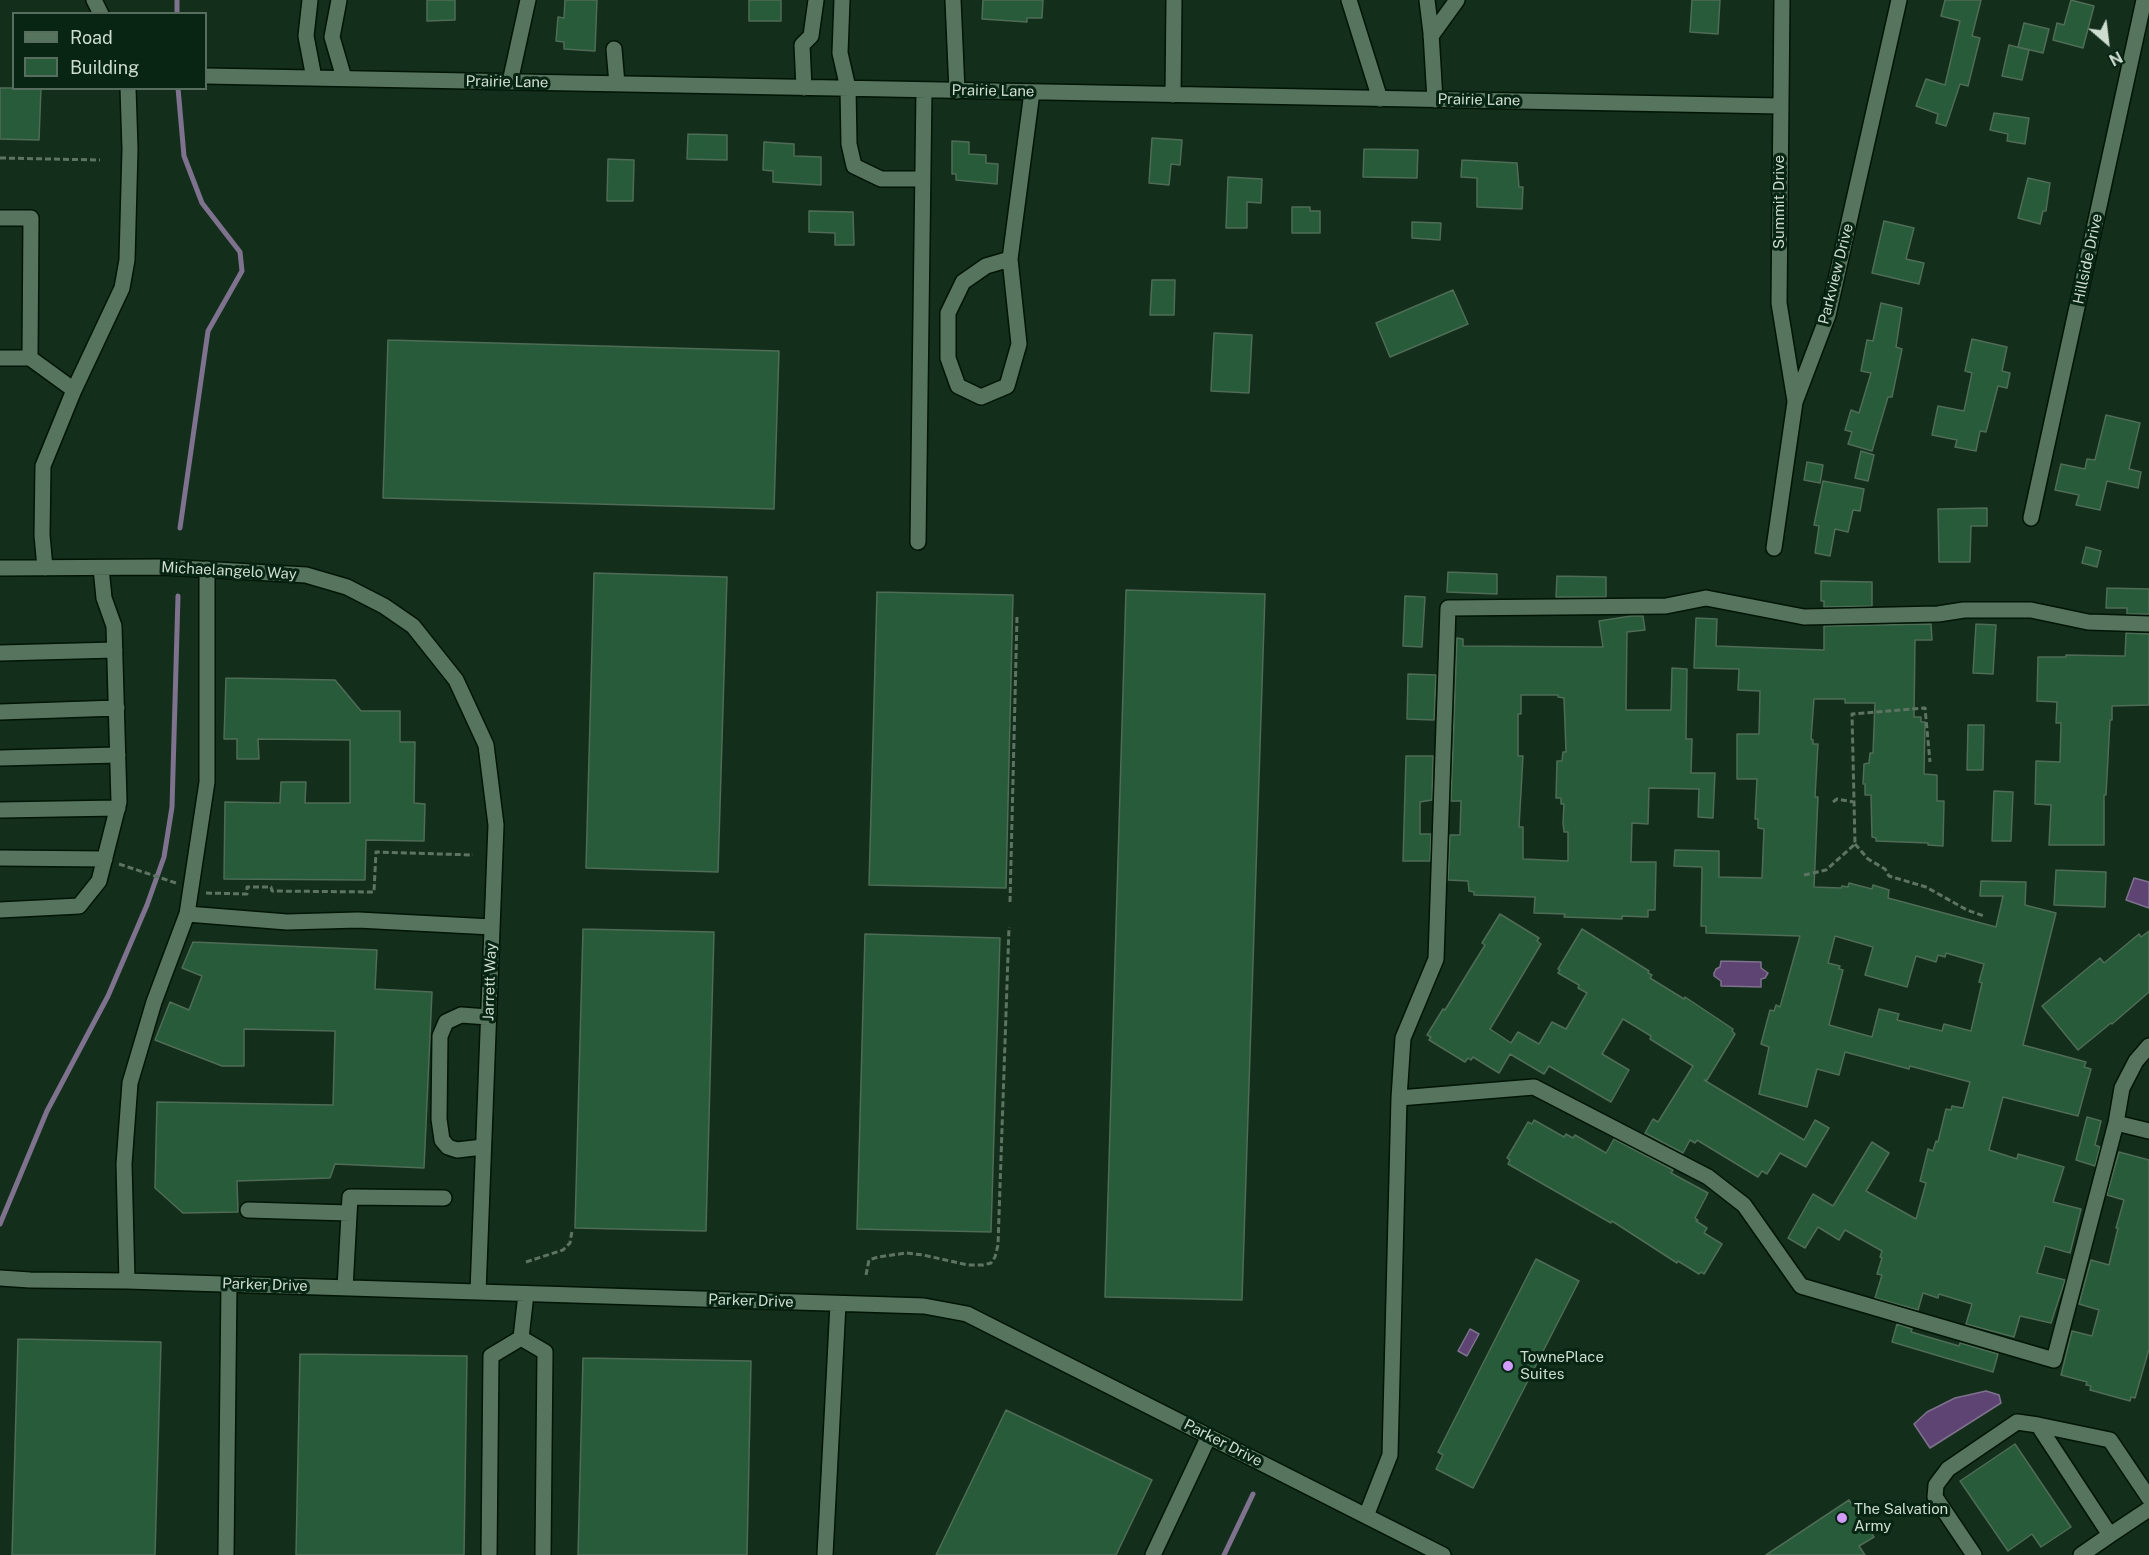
<!DOCTYPE html>
<style>
body{margin:0}
#map{position:relative;width:2149px;height:1555px;overflow:hidden;background:#132e1b;font-family:"Public Sans",sans-serif}
canvas{display:block}
.legend{position:absolute;left:12px;top:12px;width:195px;height:78px;box-sizing:border-box;background:#082412;border:2px solid #576e5e;margin:0;padding:8px 10px;list-style:none;font-size:18px;color:#cdddd0}
.legend li{display:flex;align-items:center;gap:12px;height:30px}
.legend b{width:30px;border:2px solid #576e5e}
.north{position:absolute;left:2077px;top:12px;width:60px;height:60px;-webkit-text-stroke:4px #082412;paint-order:stroke;rotate:152deg;font-size:16px;font-weight:700;line-height:24px;text-align:center;color:#cdddd0}
.north::after{content:'';display:block;margin:auto;width:21px;height:27px;background:#cdddd0;clip-path:polygon(50% 0,100% 100%,50% 72%,0 100%)}
</style>
<div id="map">
<canvas width="2149" height="1555"></canvas>
<ul class="legend">
<li><b style="height:8px;background:#57745e"></b>Road</li>
<li><b style="height:16px;background:#285b39"></b>Building</li>
</ul>
<div class="north">N</div>
</div>
<script>
const g = document.querySelector('canvas').getContext('2d');
g.lineJoin = 'round';
function paint(path, color) { g.fillStyle = color; g.fill(path, 'evenodd'); }
const toPath = rows => new Path2D(rows.map(r => 'M' + r).join(''));
function strokePath(path, color, width, dash) { g.strokeStyle = color; g.lineWidth = width; g.lineCap = dash ? 'butt' : 'round'; g.setLineDash(dash || []); g.stroke(path); }
function write(font, color, halo, rows, align = 'center') {
  g.font = font + ' "Public Sans",sans-serif'; g.lineWidth = 6; g.setLineDash([]); g.textBaseline = 'middle'; g.strokeStyle = halo; g.fillStyle = color; for (const [text, x, y, turn = 0] of rows) {
    g.save(); g.translate(x, y); g.rotate((+turn || 0) * Math.PI / 180); g.textAlign = isNaN(turn) ? turn : align; if (halo) g.strokeText(text, 0, 0); g.fillText(text, 0, 0); g.restore();
  }
}
const water = toPath([
 [2134,878,2149,882,2149,908,2126,900,2134,878],
 [1721,961,1761,962,1761,968,1768,973,1765,978,1761,979,1761,987,1721,986,1721,981,1714,976,1714,973,1716,969,1720,967,1721,961],
 [1470,1329,1479,1334,1467,1356,1458,1351,1470,1329],
 [1986,1391,1999,1395,2001,1403,1930,1448,1914,1424,1927,1412,1955,1398,1986,1391]
]);
paint(water, '#5e4472');
strokePath(water, '#7f728e', 1.5);
strokePath(toPath([
 [177,14,177,0],
 [178,88,184,156,202,203,240,252,242,271,208,331,180,528],
 [0,1224,47,1111,108,996,147,905,164,857,172,807,178,596],
 [1224,1555,1253,1494]
]), '#7f728e', 5);
const building = toPath([
 [427,0,455,0,455,20,427,21,427,0],
 [565,0,597,0,595,51,564,49,564,42,556,41,558,17,564,18,565,0],
 [749,0,781,0,781,21,749,21,749,0],
 [983,0,1043,0,1042,18,1027,18,1027,22,982,19,983,0],
 [1692,0,1720,0,1718,34,1690,32,1692,0],
 [1945,0,1981,0,1972,36,1980,38,1968,86,1960,84,1946,126,1936,123,1938,114,1916,106,1926,79,1945,85,1960,21,1941,16,1945,0],
 [2071,0,2094,6,2083,48,2053,40,2057,23,2064,25,2071,0],
 [2024,23,2049,29,2043,53,2018,47,2024,23],
 [2009,45,2029,50,2022,80,2002,76,2009,45],
 [0,88,41,88,39,140,0,139,0,88],
 [1994,113,2029,118,2025,144,2007,141,2008,134,1990,130,1994,113],
 [688,134,727,135,727,160,687,159,688,134],
 [1152,138,1182,140,1180,165,1171,164,1169,185,1149,183,1152,138],
 [952,141,969,142,969,154,986,155,986,163,998,164,997,184,956,180,956,174,952,174,952,141],
 [764,142,794,144,794,156,821,157,821,185,773,182,773,171,763,170,764,142],
 [1364,149,1418,150,1417,178,1363,177,1364,149],
 [608,159,634,160,633,201,607,201,608,159],
 [1462,160,1517,163,1519,187,1523,187,1522,209,1477,207,1477,178,1461,177,1462,160],
 [1228,177,1262,179,1261,203,1247,202,1247,228,1226,228,1228,177],
 [2028,178,2050,183,2046,211,2043,211,2040,224,2018,218,2028,178],
 [1292,207,1310,207,1310,211,1320,211,1320,233,1292,233,1292,207],
 [809,211,853,212,854,245,835,245,835,233,809,232,809,211],
 [1884,221,1914,228,1906,259,1924,263,1919,284,1872,273,1884,221],
 [1412,222,1441,223,1440,240,1412,238,1412,222],
 [1152,280,1175,280,1174,315,1150,315,1152,280],
 [1453,290,1468,324,1390,357,1376,323,1453,290],
 [1881,303,1902,308,1896,347,1902,349,1892,397,1888,397,1872,451,1848,444,1852,432,1845,430,1851,410,1859,413,1871,373,1861,371,1867,340,1873,341,1881,303],
 [1214,333,1252,335,1249,393,1211,391,1214,333],
 [1972,339,2007,347,2002,371,2010,373,2007,388,1998,386,1986,432,1980,431,1976,451,1955,447,1957,440,1932,435,1938,406,1964,411,1972,373,1965,371,1972,339],
 [388,340,779,351,774,509,383,498,388,340],
 [2106,415,2140,423,2129,469,2141,472,2138,488,2107,481,2100,510,2076,505,2079,495,2055,490,2061,464,2085,469,2087,459,2095,460,2106,415],
 [1861,451,1874,455,1868,481,1855,478,1861,451],
 [1807,462,1823,465,1820,483,1804,480,1807,462],
 [1823,481,1864,489,1860,511,1853,510,1848,532,1835,529,1830,556,1815,553,1819,526,1814,525,1823,481],
 [1987,508,1987,526,1971,526,1970,562,1939,562,1938,509,1987,508],
 [2086,547,2101,551,2097,567,2082,563,2086,547],
 [1448,572,1497,574,1497,594,1447,592,1448,572],
 [594,573,727,577,718,872,586,868,594,573],
 [1557,576,1606,577,1606,597,1556,597,1557,576],
 [1821,581,1872,582,1872,606,1824,607,1824,601,1821,601,1821,581],
 [2107,588,2149,589,2149,614,2127,614,2127,608,2106,608,2107,588],
 [1126,590,1265,594,1242,1300,1105,1297,1126,590],
 [877,592,1013,595,1006,888,869,885,877,592],
 [1405,596,1425,597,1422,647,1403,646,1405,596],
 [1631,616,1643,616,1645,630,1627,632,1626,710,1671,710,1672,668,1687,669,1686,739,1692,739,1691,773,1715,773,1713,818,1698,817,1699,789,1649,788,1648,824,1632,823,1631,862,1656,862,1655,910,1648,910,1648,917,1622,916,1622,919,1564,917,1565,914,1534,913,1535,897,1474,895,1474,892,1469,891,1468,881,1448,880,1450,835,1460,835,1461,801,1451,801,1457,638,1463,639,1463,646,1603,647,1599,621,1631,616],
 [1521,695,1558,695,1558,697,1564,698,1566,752,1563,752,1562,761,1557,761,1556,798,1561,798,1561,804,1564,804,1563,823,1564,832,1568,832,1568,861,1523,859,1523,827,1519,827,1523,756,1518,756,1518,714,1521,714,1521,695],
 [1696,618,1717,619,1716,646,1795,649,1824,650,1824,626,1931,624,1932,640,1915,640,1914,717,1921,717,1921,722,1925,722,1924,774,1937,775,1937,801,1944,801,1943,846,1928,845,1928,843,1876,841,1876,838,1872,837,1871,795,1865,795,1865,784,1863,784,1864,764,1869,763,1870,753,1873,753,1875,703,1845,703,1845,699,1814,699,1811,739,1813,740,1813,744,1818,744,1815,797,1818,797,1814,887,1841,888,1842,886,1848,887,1849,883,1872,889,1873,885,1889,890,1888,898,1996,927,2003,896,1980,896,1981,881,2026,882,2025,905,2056,913,2023,1045,2086,1062,2084,1067,2091,1069,2078,1116,2003,1097,1989,1150,2017,1159,2018,1154,2064,1167,2053,1202,2081,1209,2070,1253,2045,1246,2037,1273,2065,1280,2051,1323,2020,1316,2014,1337,1966,1324,1972,1304,1939,1294,1938,1298,1923,1293,1918,1310,1875,1298,1882,1275,1877,1274,1882,1258,1880,1257,1882,1251,1845,1230,1839,1240,1818,1227,1805,1248,1788,1238,1813,1194,1833,1206,1872,1142,1889,1153,1866,1191,1916,1219,1926,1183,1920,1181,1928,1149,1933,1151,1936,1141,1938,1142,1946,1109,1951,1110,1952,1106,1963,1108,1970,1082,1910,1066,1909,1069,1845,1052,1839,1075,1817,1069,1807,1107,1759,1094,1769,1047,1761,1044,1770,1010,1774,1011,1776,1005,1780,1007,1800,936,1706,933,1706,926,1701,926,1702,867,1674,866,1675,850,1719,851,1719,877,1762,878,1764,829,1758,828,1758,819,1755,819,1757,779,1737,779,1737,734,1759,734,1760,691,1738,690,1739,669,1694,668,1696,618],
 [1835,936,1873,947,1865,975,1907,987,1916,956,1936,962,1938,955,1945,957,1946,953,1984,964,1979,982,1982,983,1971,1031,1944,1024,1942,1031,1897,1020,1899,1014,1879,1009,1872,1037,1829,1025,1843,970,1839,969,1840,966,1828,963,1835,936],
 [1976,624,1996,625,1993,674,1973,673,1976,624],
 [2126,633,2149,634,2149,705,2112,706,2112,720,2110,720,2106,795,2104,795,2104,845,2049,845,2051,805,2035,804,2036,761,2060,762,2061,723,2056,723,2057,702,2037,701,2038,657,2066,657,2066,655,2122,656,2125,656,2126,633],
 [1408,674,1436,675,1434,720,1407,719,1408,674],
 [226,678,335,680,361,711,400,711,400,742,415,742,414,803,425,804,424,841,366,840,365,880,224,879,225,802,280,803,281,782,306,782,305,803,350,803,350,740,258,739,259,759,237,759,237,739,224,739,226,678],
 [1968,725,1984,725,1983,770,1967,770,1968,725],
 [1406,756,1433,756,1432,800,1420,802,1420,834,1431,834,1430,861,1403,861,1406,756],
 [1994,791,2013,792,2011,841,1992,841,1994,791],
 [2056,870,2106,872,2105,907,2054,905,2056,870],
 [1500,914,1539,938,1537,941,1541,944,1490,1029,1511,1043,1518,1032,1539,1044,1552,1022,1566,1029,1587,993,1578,988,1579,985,1558,973,1560,970,1558,969,1582,929,1649,971,1648,973,1652,975,1650,978,1684,999,1685,997,1733,1029,1732,1031,1735,1034,1707,1080,1704,1080,1804,1140,1815,1120,1829,1128,1806,1167,1780,1153,1767,1174,1762,1171,1758,1177,1697,1140,1695,1143,1690,1140,1683,1153,1645,1133,1653,1119,1658,1122,1693,1066,1650,1039,1651,1036,1623,1019,1602,1054,1629,1070,1611,1102,1549,1066,1544,1074,1510,1054,1499,1073,1473,1057,1471,1060,1468,1058,1465,1062,1429,1040,1431,1037,1427,1035,1443,1009,1445,1010,1485,945,1482,943,1500,914],
 [583,929,714,932,706,1231,575,1228,583,929],
 [2149,931,2149,992,2112,1024,2111,1023,2078,1050,2042,1006,2100,958,2104,963,2139,934,2141,937,2149,931],
 [865,934,1000,938,991,1232,857,1229,865,934],
 [193,942,377,950,375,989,432,992,424,1168,335,1164,330,1178,237,1181,238,1212,183,1213,155,1188,157,1102,333,1105,335,1031,244,1029,244,1066,222,1066,155,1040,170,1002,189,1010,202,976,182,968,193,942],
 [2087,1117,2101,1121,2095,1145,2100,1147,2095,1166,2076,1160,2087,1117],
 [1534,1120,1564,1137,1566,1134,1573,1138,1575,1135,1606,1153,1614,1139,1673,1170,1671,1173,1708,1193,1695,1218,1698,1220,1696,1221,1707,1228,1704,1233,1722,1244,1704,1274,1701,1272,1699,1274,1678,1261,1677,1263,1612,1221,1611,1223,1508,1164,1510,1160,1507,1158,1520,1136,1528,1122,1532,1124,1534,1120],
 [2119,1152,2149,1160,2149,1349,2135,1398,2131,1397,2130,1401,2090,1390,2091,1386,2086,1385,2087,1382,2061,1375,2072,1331,2092,1336,2099,1310,2079,1304,2091,1260,2109,1265,2118,1228,2116,1228,2124,1200,2107,1195,2119,1152],
 [1536,1259,1579,1281,1473,1488,1436,1469,1443,1455,1438,1452,1536,1259],
 [1897,1324,1912,1329,1911,1332,1959,1346,1960,1343,1998,1354,1993,1372,1892,1342,1897,1324],
 [18,1339,161,1342,155,1555,12,1555,18,1339],
 [300,1354,467,1356,464,1555,296,1555,300,1354],
 [583,1358,751,1361,747,1555,578,1555,583,1358],
 [1006,1410,1152,1480,1116,1555,936,1555,1006,1410],
 [2015,1444,2071,1527,2041,1547,2032,1534,2008,1551,1960,1481,2015,1444],
 [1849,1500,1874,1537,1859,1546,1865,1555,1766,1555,1849,1500]
]);
paint(building, '#285b39');
strokePath(building, '#4f6c56', 1.5);
const minor = toPath([
 [94,0,101,14],
 [310,0,306,36,314,78],
 [339,0,332,37,344,78],
 [842,0,840,53,848,88,849,144,854,166,881,179,922,179],
 [953,0,957,91],
 [1349,0,1380,99],
 [1427,0,1431,33,1435,100],
 [1782,0,1779,303,1795,401],
 [1431,36,1457,0],
 [614,49,617,84],
 [206,76,1780,106],
 [510,82,528,0],
 [804,88,802,45,811,36,816,0],
 [1173,95,1174,0],
 [0,218,31,218,30,358],
 [1010,259,986,266,963,282,948,313,948,358,958,386,981,397,1007,386,1019,344,1010,259,1032,92],
 [0,358,30,358,74,390,43,466,42,535,45,568],
 [74,390,122,288,127,260,130,149,128,88],
 [2031,518,2144,0],
 [918,542,924,90],
 [1774,548,1795,402,1828,315,1899,0],
 [0,568,163,567,306,575,347,587,384,606,413,626,456,680,486,745,496,825,478,1292],
 [0,653,115,650],
 [0,712,117,708],
 [0,758,118,755],
 [0,810,118,808],
 [0,858,105,859],
 [0,910,79,906,99,881,119,802,114,626,104,598,101,568],
 [187,914,287,922,358,920,492,927],
 [1399,1098,1534,1087,1708,1177,1744,1205,1801,1286,2054,1360,2116,1123,2122,1088,2136,1061,2149,1046],
 [2116,1123,2149,1131],
 [483,1147,457,1150,448,1147,442,1140,439,1119,440,1036,446,1022,461,1015,488,1017],
 [248,1210,349,1213],
 [0,1278,30,1280,127,1281,924,1306,967,1314,1443,1555],
 [127,1281,124,1164,130,1083,154,1002,187,914,207,782,207,569],
 [345,1288,350,1197,444,1198],
 [521,1338,545,1352,543,1555],
 [521,1338,526,1294],
 [2038,1425,2110,1440,2149,1498],
 [1366,1516,1390,1455,1399,1098,1403,1038,1436,959,1448,608,1666,606,1706,598,1804,617,1938,614,1964,610,2031,610,2088,622,2149,624],
 [2110,1535,2149,1509],
 [226,1555,229,1284],
 [489,1555,491,1356,521,1338],
 [825,1555,838,1304],
 [1153,1555,1209,1436],
 [1974,1555,1935,1497,1936,1485,1948,1469,2017,1422,2038,1425,2110,1535,2081,1555]
]);
strokePath(minor, '#001505', 18);
strokePath(toPath([
 [0,158,100,160],
 [1833,802,1837,799,1854,802],
 [1855,844,1868,859,1885,869,1889,876,1926,887,1967,910,1984,916],
 [119,864,176,883],
 [1804,875,1826,870,1855,844,1852,714,1925,708,1930,762],
 [206,893,247,894,247,887,271,887,272,891,374,892,376,852,473,855],
 [1010,902,1017,617],
 [526,1262,563,1250,570,1243,572,1231],
 [866,1275,869,1260,878,1257,906,1253,923,1255,968,1265,983,1265,991,1263,995,1257,998,1245,1009,927]
]), '#5d7463', 3, [6, 3]);
strokePath(minor, '#57745e', 15);
for (const [x, y, r, color] of [
 [1508,1366,6,"#d29cfd"],
 [1842,1518,6,"#d29cfd"]
]) { const dot = new Path2D(); dot.arc(x, y, r, 0, 2 * Math.PI); g.fillStyle = color; g.fill(dot); strokePath(dot, '#082412', 2); }
write('15px', '#cdddd0', '#082412', [
 ["Prairie Lane",507,82,1],
 ["Prairie Lane",993,91,1],
 ["Prairie Lane",1479,100,1],
 ["Summit Drive",1779,202,-90],
 ["Hillside Drive",2088,259,-78],
 ["Parkview Drive",1836,274,-76],
 ["Michaelangelo Way",229,571,3],
 ["Jarrett Way",490,982,-88],
 ["Parker Drive",265,1285,2],
 ["Parker Drive",751,1301,2],
 ["Parker Drive",1223,1443,27]
]);
write('15px', '#cdddd0', '#082412', [
 ["TownePlace",1520,1357],
 ["Suites",1520,1374],
 ["The Salvation",1854,1509],
 ["Army",1854,1526]
], 'left');
</script>
